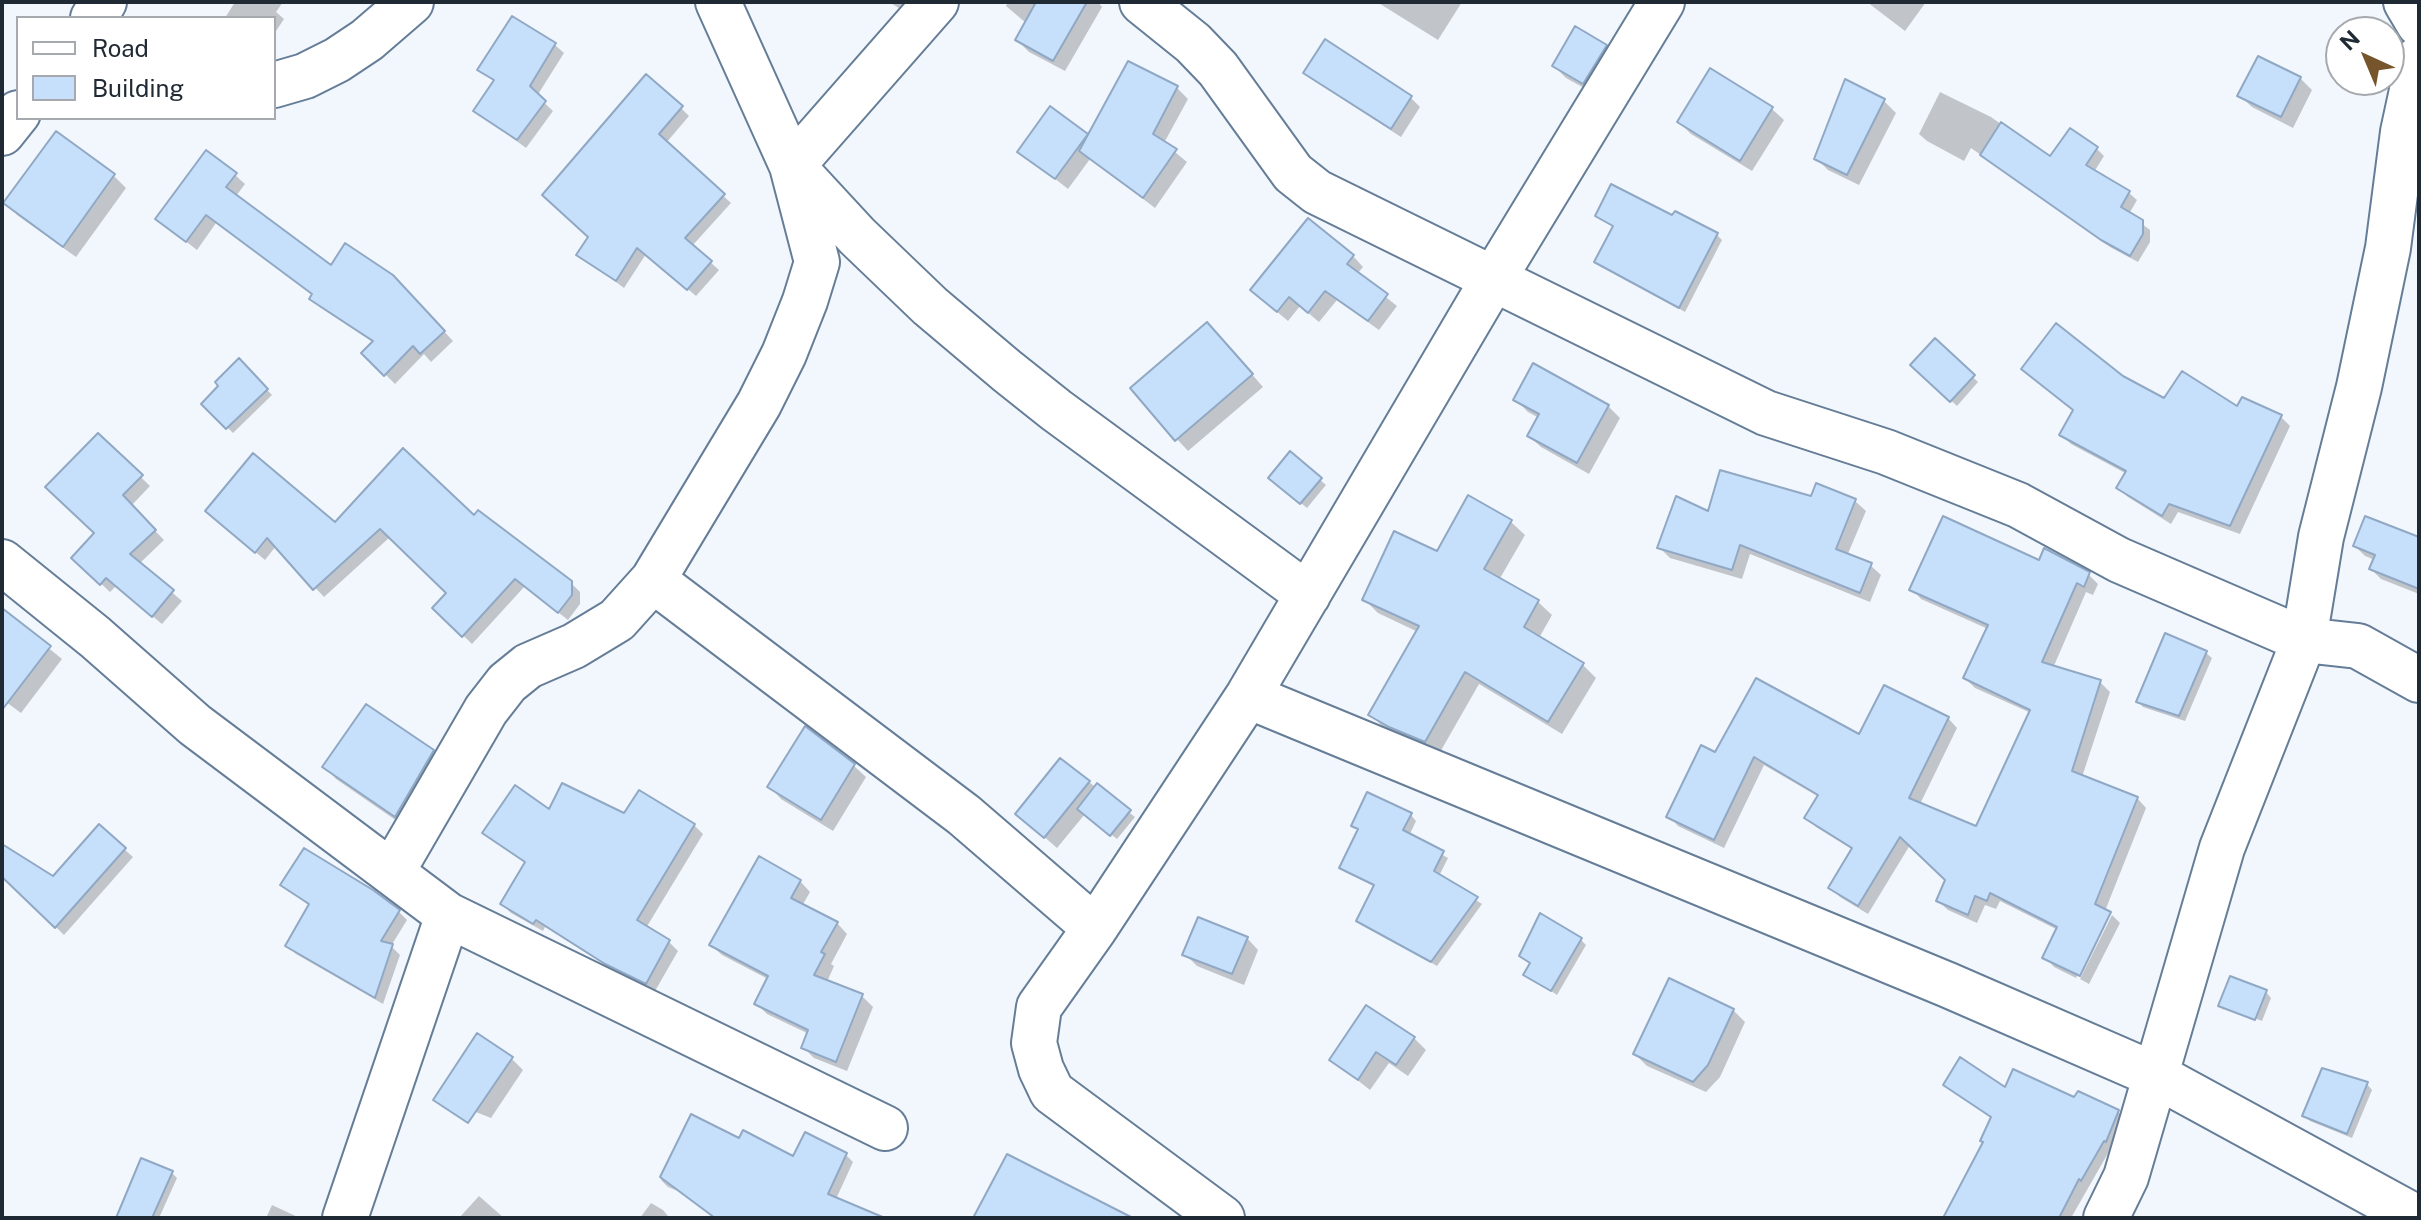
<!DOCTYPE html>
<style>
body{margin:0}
#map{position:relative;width:2421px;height:1220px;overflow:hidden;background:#f2f7fd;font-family:"Public Sans",sans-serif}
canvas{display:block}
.frame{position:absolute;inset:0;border:4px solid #202a35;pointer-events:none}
.legend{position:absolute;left:16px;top:16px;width:260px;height:104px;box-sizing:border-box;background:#fff;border:2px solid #a6aaae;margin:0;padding:10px 14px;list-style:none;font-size:24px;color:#202a35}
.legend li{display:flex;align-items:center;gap:16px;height:40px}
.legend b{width:40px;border:2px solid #a6aaae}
.north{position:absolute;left:2325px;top:16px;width:80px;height:80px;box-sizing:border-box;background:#fff;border:2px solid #a6aaae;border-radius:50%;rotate:316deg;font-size:22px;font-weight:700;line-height:32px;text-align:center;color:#202a35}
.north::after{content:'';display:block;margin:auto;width:28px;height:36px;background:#76552c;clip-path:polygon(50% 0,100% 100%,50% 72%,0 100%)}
</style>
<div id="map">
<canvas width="2421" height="1220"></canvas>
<div class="frame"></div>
<ul class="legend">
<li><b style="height:10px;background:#fff"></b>Road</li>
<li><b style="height:22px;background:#c6dffa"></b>Building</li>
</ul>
<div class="north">N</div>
</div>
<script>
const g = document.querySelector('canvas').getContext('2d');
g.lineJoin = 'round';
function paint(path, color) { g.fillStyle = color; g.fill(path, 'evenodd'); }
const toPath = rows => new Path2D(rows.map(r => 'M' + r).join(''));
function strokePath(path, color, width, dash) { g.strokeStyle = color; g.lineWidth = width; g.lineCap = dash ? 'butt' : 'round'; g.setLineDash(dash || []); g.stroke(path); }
paint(toPath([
 [235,2,283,2,276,12,284,19,274,34,274,18,225,18],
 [889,2,914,2,907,13],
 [1008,2,1098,2,1102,7,1065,71,1029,52,1017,40,1026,23,1006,6],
 [1377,2,1462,2,1438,40],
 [1867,2,1926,2,1905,31],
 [513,19,555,45,564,53,537,96,553,111,526,148,476,111,495,82,480,70],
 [1606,46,1617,58,1595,94,1566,78,1554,66],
 [1306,73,1411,98,1420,107,1401,137,1316,82],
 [2300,78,2312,90,2293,128,2252,107,2240,96],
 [1177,88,1188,99,1164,143,1187,162,1155,208,1090,159,1068,189,1020,151,1087,135,1089,137],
 [1940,92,1991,117,2050,159,2097,149,2104,156,2094,172,2129,193,2137,200,2129,214,2150,230,2150,242,2138,262,2110,247,1971,148,1964,161,1927,141,1919,134],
 [1884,101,1896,113,1859,185,1828,170,1816,158],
 [681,108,689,116,666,143,731,203,692,246,719,270,696,296,646,254,624,288,578,254,590,237,552,203],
 [1772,109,1784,120,1752,171,1691,134,1679,122],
 [57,134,114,176,126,188,76,257,17,215,6,203],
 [235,175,245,184,236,196,332,268,403,287,453,341,431,362,424,354,395,384,364,353,374,343,321,308,311,299,314,295,216,223,197,250,157,219],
 [1597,216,1673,218,1717,235,1722,240,1685,312,1596,261,1615,228],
 [1353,256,1363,267,1357,274,1397,306,1379,330,1337,300,1319,322,1300,306,1288,321,1263,300],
 [1219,336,1263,387,1188,451,1177,439],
 [1935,341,1978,382,1957,406,1913,365],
 [239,361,272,395,233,433,204,404],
 [2023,369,2122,378,2165,401,2238,409,2242,399,2281,417,2290,426,2240,534,2178,512,2171,524,2128,497,2118,488,2127,474,2071,444,2062,435,2075,411],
 [1516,400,1608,406,1620,418,1589,474,1541,447,1529,436,1539,418,1528,412],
 [98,435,150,486,131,506,164,540,139,564,182,601,162,624,116,586,110,592,74,558,96,533],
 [1291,454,1326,485,1307,508,1276,483],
 [1817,486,1855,501,1866,511,1847,556,1870,565,1881,575,1870,602,1750,554,1742,579,1670,558,1660,548,1709,514,1812,499],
 [1468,498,1511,522,1525,535,1499,580,1538,602,1552,615,1539,638,1583,665,1596,678,1562,734,1479,684,1439,754,1405,740,1384,728,1370,714,1418,632,1378,613,1365,600,1438,554],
 [475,518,571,583,580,592,580,604,568,620,525,586,472,644,435,608,448,593,390,537,324,597,276,546,265,560,216,519,335,525],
 [2419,540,2419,594,2381,579,2371,569,2375,560,2365,556,2355,546],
 [2040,563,2088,574,2098,584,2093,595,2086,592,2053,668,2100,682,2110,692,2082,777,2137,798,2146,808,2105,911,2111,914,2108,914,2076,978,2054,967,2045,957,2058,930,2000,901,1996,909,1985,905,1977,923,1948,910,1938,901,1947,880,1910,845,1868,914,1840,897,1830,887,1853,850,1816,827,1807,818,1819,797,1764,765,1724,848,1678,826,1669,816,1716,754,1860,737,1948,718,1957,728,1920,804,1977,828,2031,713,1975,688,1965,678,1988,629,1921,599,1912,589],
 [2,610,62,659,21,713,2,699],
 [2206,653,2212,658,2185,721,2143,707,2138,702],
 [432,752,444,764,407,828,336,779,325,767],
 [1060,760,1135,817,1117,839,1085,814,1057,848,1018,814],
 [854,766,866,777,833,831,781,799,770,787],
 [1411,815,1416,821,1409,836,1448,858,1439,876,1482,904,1437,966,1359,921,1376,887,1347,873,1341,868,1359,831,1353,825],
 [625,816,694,825,703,834,646,928,669,942,678,951,655,991,616,972,545,927,543,931,511,913,502,904,526,863,484,832],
 [2,847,53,879,124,849,133,857,64,935,2,874],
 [800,881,810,892,802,906,837,923,847,934,831,964,834,966,827,982,862,996,873,1007,847,1071,814,1058,803,1047,809,1034,767,1014,756,1003,768,979,722,955,711,945],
 [282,885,398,911,407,920,391,946,400,955,383,1004,296,954,287,945,310,906],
 [2112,915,2120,923,2089,984,2080,979],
 [1247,938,1258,950,1244,985,1197,966,1185,954],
 [1581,940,1586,945,1557,995,1526,974,1531,964,1521,956],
 [2266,992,2271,998,2262,1021,2224,1006,2224,1010,2220,1006],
 [1733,1010,1745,1022,1720,1077,1706,1092,1647,1066,1635,1054],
 [1414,1038,1426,1050,1408,1076,1389,1063,1370,1090,1332,1060],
 [511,1058,523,1070,491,1118,453,1103],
 [2367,1084,2372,1090,2352,1138,2310,1121,2305,1115],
 [1945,1085,2006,1090,2075,1100,2079,1093,2118,1112,2127,1120,2071,1218,1945,1218,1985,1142,1993,1118,1954,1093],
 [692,1117,740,1140,794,1159,806,1135,846,1155,853,1162,836,1199,882,1218,715,1218,707,1203,668,1187,661,1180],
 [172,1173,177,1178,159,1218,118,1218],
 [479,1196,504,1218,459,1218],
 [651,1203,663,1210,668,1216,667,1218,640,1218],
 [272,1205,300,1218,266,1218]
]), '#0003');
const building = toPath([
 [1036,2,1087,2,1053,61,1015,40,1036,2],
 [512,16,556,43,530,86,546,101,517,140,473,111,494,80,477,70,512,16],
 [1575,26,1607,45,1583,84,1552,66,1575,26],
 [1325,39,1412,96,1391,129,1303,73,1325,39],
 [2258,56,2301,77,2281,117,2237,96,2258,56],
 [1128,61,1178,86,1153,134,1177,149,1143,198,1079,151,1128,61],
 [1710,68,1773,107,1740,161,1677,122,1710,68],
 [646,74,683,106,659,134,725,194,685,238,712,261,687,290,637,248,616,281,576,255,588,237,542,195,646,74],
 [1845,79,1885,99,1847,175,1814,159,1845,79],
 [1050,106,1088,134,1055,179,1017,152,1050,106],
 [2001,122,2050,156,2070,128,2098,147,2086,165,2130,191,2121,207,2143,220,2143,234,2130,256,2101,240,1980,155,2001,122],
 [56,131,115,174,63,247,3,203,56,131],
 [206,150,237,173,226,187,331,265,345,243,393,275,445,331,420,354,413,346,384,376,361,353,373,341,309,299,312,294,206,215,186,242,155,219,206,150],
 [1611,184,1672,215,1675,211,1718,233,1679,308,1594,262,1613,226,1595,216,1611,184],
 [1308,218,1354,255,1347,264,1388,294,1368,321,1325,291,1308,313,1289,297,1277,312,1250,290,1308,218],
 [1207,322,1253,374,1175,441,1130,388,1207,322],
 [2056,323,2123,376,2164,398,2182,371,2237,406,2242,397,2282,415,2230,526,2169,504,2162,516,2116,488,2126,471,2059,435,2073,410,2021,369,2056,323],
 [1935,338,1975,375,1950,402,1910,365,1935,338],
 [239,358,268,389,226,429,201,404,218,386,215,382,239,358],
 [1533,363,1609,405,1577,463,1527,436,1539,414,1513,400,1533,363],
 [98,433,143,475,123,495,156,530,130,554,174,590,152,617,106,578,100,585,71,558,94,533,45,487,98,433],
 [403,448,474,515,478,510,572,581,572,595,558,613,515,579,462,637,432,608,446,593,380,529,313,590,267,538,255,553,205,511,253,453,335,522,403,448],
 [1290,451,1322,478,1300,504,1268,478,1290,451],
 [1720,470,1811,496,1816,483,1856,499,1836,549,1872,563,1860,593,1740,545,1732,570,1657,548,1676,496,1708,511,1720,470],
 [1468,495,1512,520,1484,569,1539,600,1524,627,1584,663,1548,722,1465,672,1425,742,1389,727,1368,715,1419,626,1362,600,1394,531,1437,551,1468,495],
 [1943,516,2039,560,2044,548,2090,572,2084,587,2077,583,2042,662,2101,680,2072,771,2138,797,2095,904,2111,912,2080,976,2042,958,2057,927,1990,893,1987,901,1975,896,1968,915,1936,901,1945,880,1900,837,1858,906,1828,888,1852,848,1804,818,1818,795,1754,757,1714,840,1666,817,1701,745,1715,752,1756,678,1859,734,1884,685,1949,717,1909,798,1976,826,2030,710,1963,678,1988,625,1909,590,1943,516],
 [2365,516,2419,537,2419,589,2369,569,2375,555,2353,546,2365,516],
 [2,608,51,646,2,710,2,608],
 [2165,633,2207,651,2179,716,2136,702,2165,633],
 [366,704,434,750,395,817,322,767,366,704],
 [805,726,855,764,821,820,767,787,805,726],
 [1060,758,1090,781,1044,838,1015,814,1060,758],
 [562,783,624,813,639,790,695,824,637,920,670,940,646,984,605,964,536,920,533,924,500,904,525,862,482,833,515,785,549,809,562,783],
 [1097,783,1131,810,1110,836,1077,809,1097,783],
 [1367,792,1412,813,1403,830,1444,851,1434,871,1478,897,1431,962,1356,921,1374,885,1339,868,1358,829,1351,826,1367,792],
 [99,824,126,848,55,928,2,877,2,844,53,876,99,824],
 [304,848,373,890,400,910,381,941,393,944,375,998,285,946,309,904,280,885,304,848],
 [759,856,801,880,791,898,838,922,821,952,825,954,814,975,863,994,836,1062,801,1048,808,1030,754,1004,768,976,709,945,759,856],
 [1540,913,1582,938,1551,991,1523,975,1530,963,1519,956,1540,913],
 [1198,917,1248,937,1232,974,1182,955,1198,917],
 [2230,976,2267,990,2255,1020,2218,1006,2230,976],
 [1669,978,1734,1009,1708,1065,1693,1082,1633,1054,1669,978],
 [1366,1005,1415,1037,1396,1065,1376,1052,1358,1080,1329,1060,1366,1005],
 [477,1033,513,1057,468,1123,433,1100,477,1033],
 [1960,1057,2005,1087,2013,1069,2074,1097,2078,1091,2119,1110,2106,1142,2104,1141,2081,1181,2079,1179,2059,1218,1943,1218,1983,1142,1980,1141,1991,1117,1943,1085,1960,1057],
 [2322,1068,2368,1082,2347,1134,2302,1116,2322,1068],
 [691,1114,739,1138,743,1130,793,1156,805,1132,847,1153,828,1194,885,1218,715,1218,660,1177,691,1114],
 [1007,1154,1133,1218,973,1218,1007,1154],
 [141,1158,173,1171,152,1218,116,1218,141,1158]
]);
paint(building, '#c6dffa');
strokePath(building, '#90a8c4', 2);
const minor = toPath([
 [1142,2,1193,43,1218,69,1293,173,1317,192,1766,413,1886,452,2018,505,2119,560,2304,640,2358,646,2419,680],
 [2406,2,2419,24],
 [93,18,104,2],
 [274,85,305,76,337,60,367,40,411,2],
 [2,133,18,113],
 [792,166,936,2],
 [796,170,857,236,930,306,1007,371,1056,410,1308,595],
 [2,562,95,637,195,725,448,915,885,1128],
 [653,580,964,815,1095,928],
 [1248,696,1948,985,2155,1075,2417,1218],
 [392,872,486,710,507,683,528,666,574,646,617,620,653,580,759,404,784,354,805,301,817,262,792,166,718,2],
 [345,1218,448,915],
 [1222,1218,1052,1092,1041,1069,1034,1043,1039,1007,1095,928,1248,696,1494,278,1662,2],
 [2106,1218,2126,1177,2222,848,2304,640,2321,537,2359,387,2388,248,2403,132,2419,58]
]);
strokePath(minor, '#657d97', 48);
strokePath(minor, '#fff', 44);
</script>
